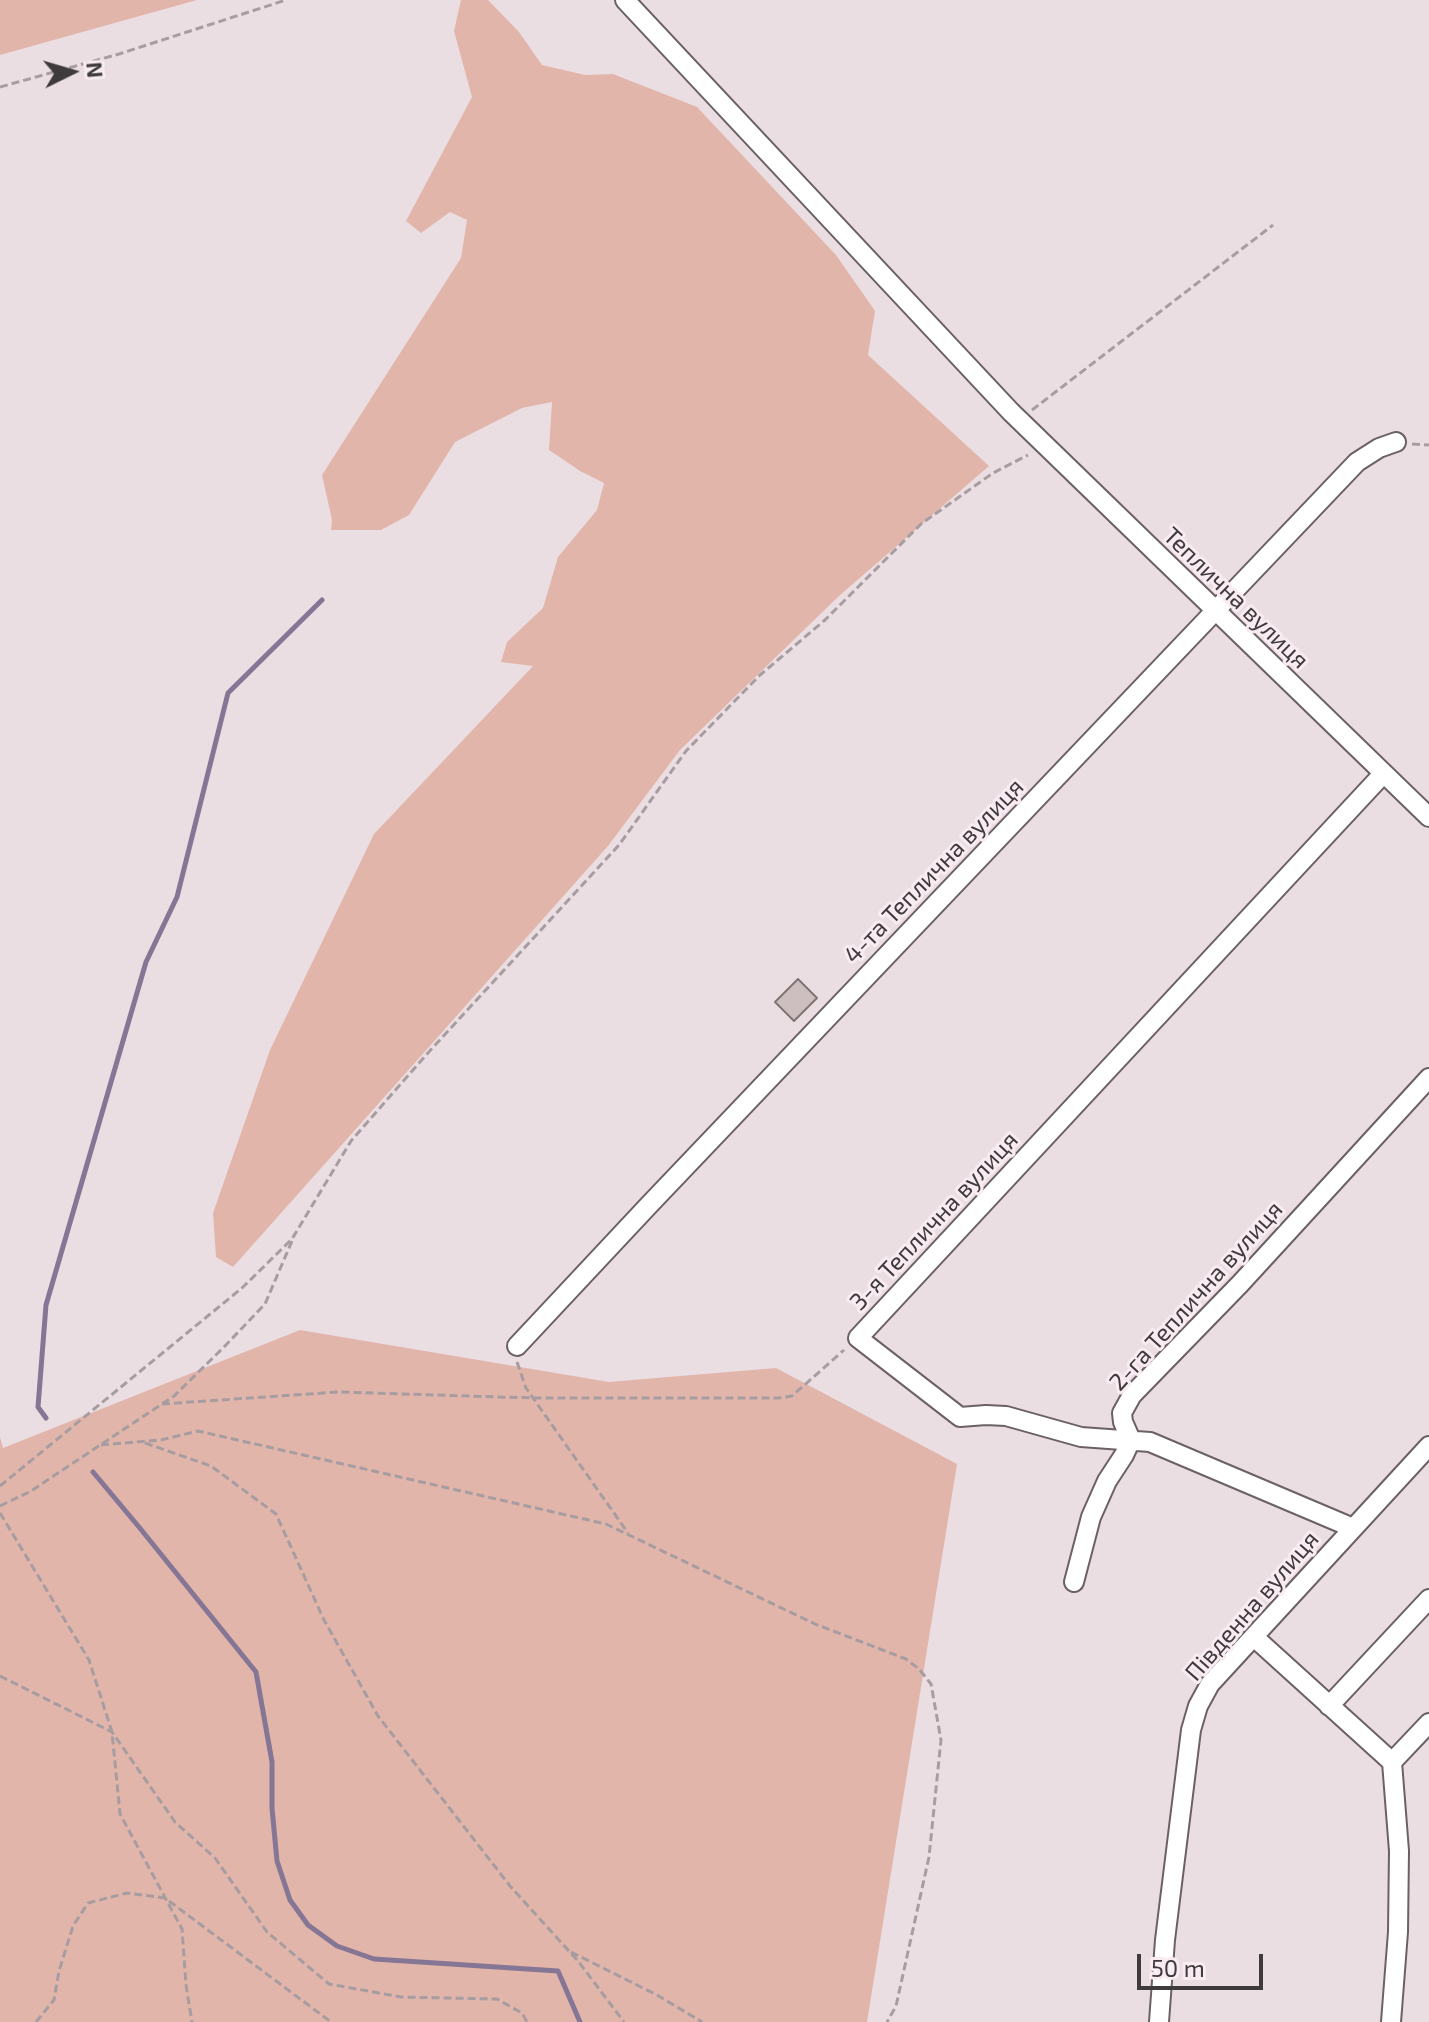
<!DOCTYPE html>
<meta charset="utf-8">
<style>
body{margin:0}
#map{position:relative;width:1429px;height:2022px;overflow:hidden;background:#ebdee3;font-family:"Exo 2",sans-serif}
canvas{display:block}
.north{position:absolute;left:32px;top:32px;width:80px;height:80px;-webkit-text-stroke:6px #f8ebf1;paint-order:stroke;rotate:85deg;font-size:22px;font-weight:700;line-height:32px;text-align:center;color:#3f3a3c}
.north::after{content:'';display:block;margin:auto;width:28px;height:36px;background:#3f3a3c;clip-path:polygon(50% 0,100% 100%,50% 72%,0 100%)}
.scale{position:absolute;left:1137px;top:1954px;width:126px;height:36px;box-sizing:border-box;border:4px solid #3f3a3c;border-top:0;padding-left:10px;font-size:24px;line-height:28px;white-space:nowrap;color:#3f3a3c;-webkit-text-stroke:6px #f8ebf1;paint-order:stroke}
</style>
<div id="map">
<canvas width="1429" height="2022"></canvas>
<div class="north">N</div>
<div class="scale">50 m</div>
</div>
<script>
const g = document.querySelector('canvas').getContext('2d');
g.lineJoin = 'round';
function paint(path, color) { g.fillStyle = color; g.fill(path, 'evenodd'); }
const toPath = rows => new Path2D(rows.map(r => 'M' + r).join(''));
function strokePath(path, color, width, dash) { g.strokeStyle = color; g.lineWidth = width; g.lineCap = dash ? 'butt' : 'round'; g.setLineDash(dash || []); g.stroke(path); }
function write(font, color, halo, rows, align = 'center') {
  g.font = font + ' "Exo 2",sans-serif'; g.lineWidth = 6; g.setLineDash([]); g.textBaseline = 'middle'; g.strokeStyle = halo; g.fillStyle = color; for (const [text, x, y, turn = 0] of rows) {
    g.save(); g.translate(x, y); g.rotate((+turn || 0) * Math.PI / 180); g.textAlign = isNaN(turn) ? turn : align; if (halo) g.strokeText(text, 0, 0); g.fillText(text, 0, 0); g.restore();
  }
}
paint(toPath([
 [0,0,197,0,0,55],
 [461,0,488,0,519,32,542,65,585,75,613,74,697,107,836,255,875,311,868,355,989,466,839,596,680,750,608,846,233,1267,216,1257,213,1213,270,1050,374,834,533,666,501,662,507,642,543,608,558,557,597,510,604,483,580,471,549,450,552,402,522,408,455,442,409,515,381,530,331,530,332,520,322,475,461,258,467,220,450,212,421,233,406,221,472,97,454,31],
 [300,1330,609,1382,776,1368,957,1464,867,2022,0,2022,0,1437,3,1448]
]), '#e2b5ab');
strokePath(toPath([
 [46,1418,38,1407,46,1305,146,962,177,897,228,693,322,600],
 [93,1472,139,1527,256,1672,272,1762,272,1808,277,1861,290,1900,308,1925,337,1946,374,1959,558,1971,580,2022]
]), '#867695', 5);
const building = toPath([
 [798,979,817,998,794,1021,775,1002,798,979]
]);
paint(building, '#cdbfc0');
strokePath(building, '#807475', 2);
const minor = toPath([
 [625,0,1011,412,1429,817],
 [517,1346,649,1205,1357,462,1379,448,1396,442],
 [1353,1528,1150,1442,1081,1437,1006,1416,986,1415,960,1417,858,1338,1383,774],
 [1074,1582,1091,1517,1107,1481,1124,1455,1131,1440,1123,1422,1122,1413,1132,1395,1240,1284,1429,1078],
 [1254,1637,1392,1762],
 [1329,1706,1429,1599],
 [1159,2022,1165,1940,1191,1730,1198,1706,1210,1684,1429,1446],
 [1391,2022,1398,1932,1399,1851,1392,1762,1429,1723]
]);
strokePath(minor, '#6b6165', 22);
strokePath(toPath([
 [0,87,119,54,286,0],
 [1032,410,1273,225],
 [1412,444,1429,445],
 [517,1362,526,1388,628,1533],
 [162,1404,338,1392,534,1398,779,1398,792,1396,844,1350],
 [145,1443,211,1466,276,1514,324,1620,378,1716,510,1886,578,1961,624,2022],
 [101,1445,161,1440,198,1431,606,1524,815,1624,906,1659,919,1669,931,1684,941,1740,929,1857,896,2006,887,2022],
 [0,1486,242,1288,292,1239,351,1141,426,1055,619,845,686,751,760,675,825,620,921,524,993,473,1028,455],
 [0,1506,31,1491,174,1396,224,1347,265,1304,292,1241],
 [0,1513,89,1660,112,1732,120,1814,182,1929,186,1985,192,2022],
 [0,1676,112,1732,175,1822,215,1858,267,1932,329,1984,401,1997,497,1999,522,2013,527,2022],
 [571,1952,657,1995,702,2022],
 [36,2022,54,2000,59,1971,73,1926,88,1903,127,1893,165,1898,331,2022]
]), '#a79da1', 3, [8, 4]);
strokePath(minor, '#fff', 18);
write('24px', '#3f3a3c', '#f8ebf1', [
 ["Теплична вулиця",1236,598,44],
 ["4-та Теплична вулиця",934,871,-46],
 ["3-я Теплична вулиця",934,1221,-47],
 ["2-га Теплична вулиця",1196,1296,-48],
 ["Південна вулиця",1252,1606,-49]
]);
</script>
